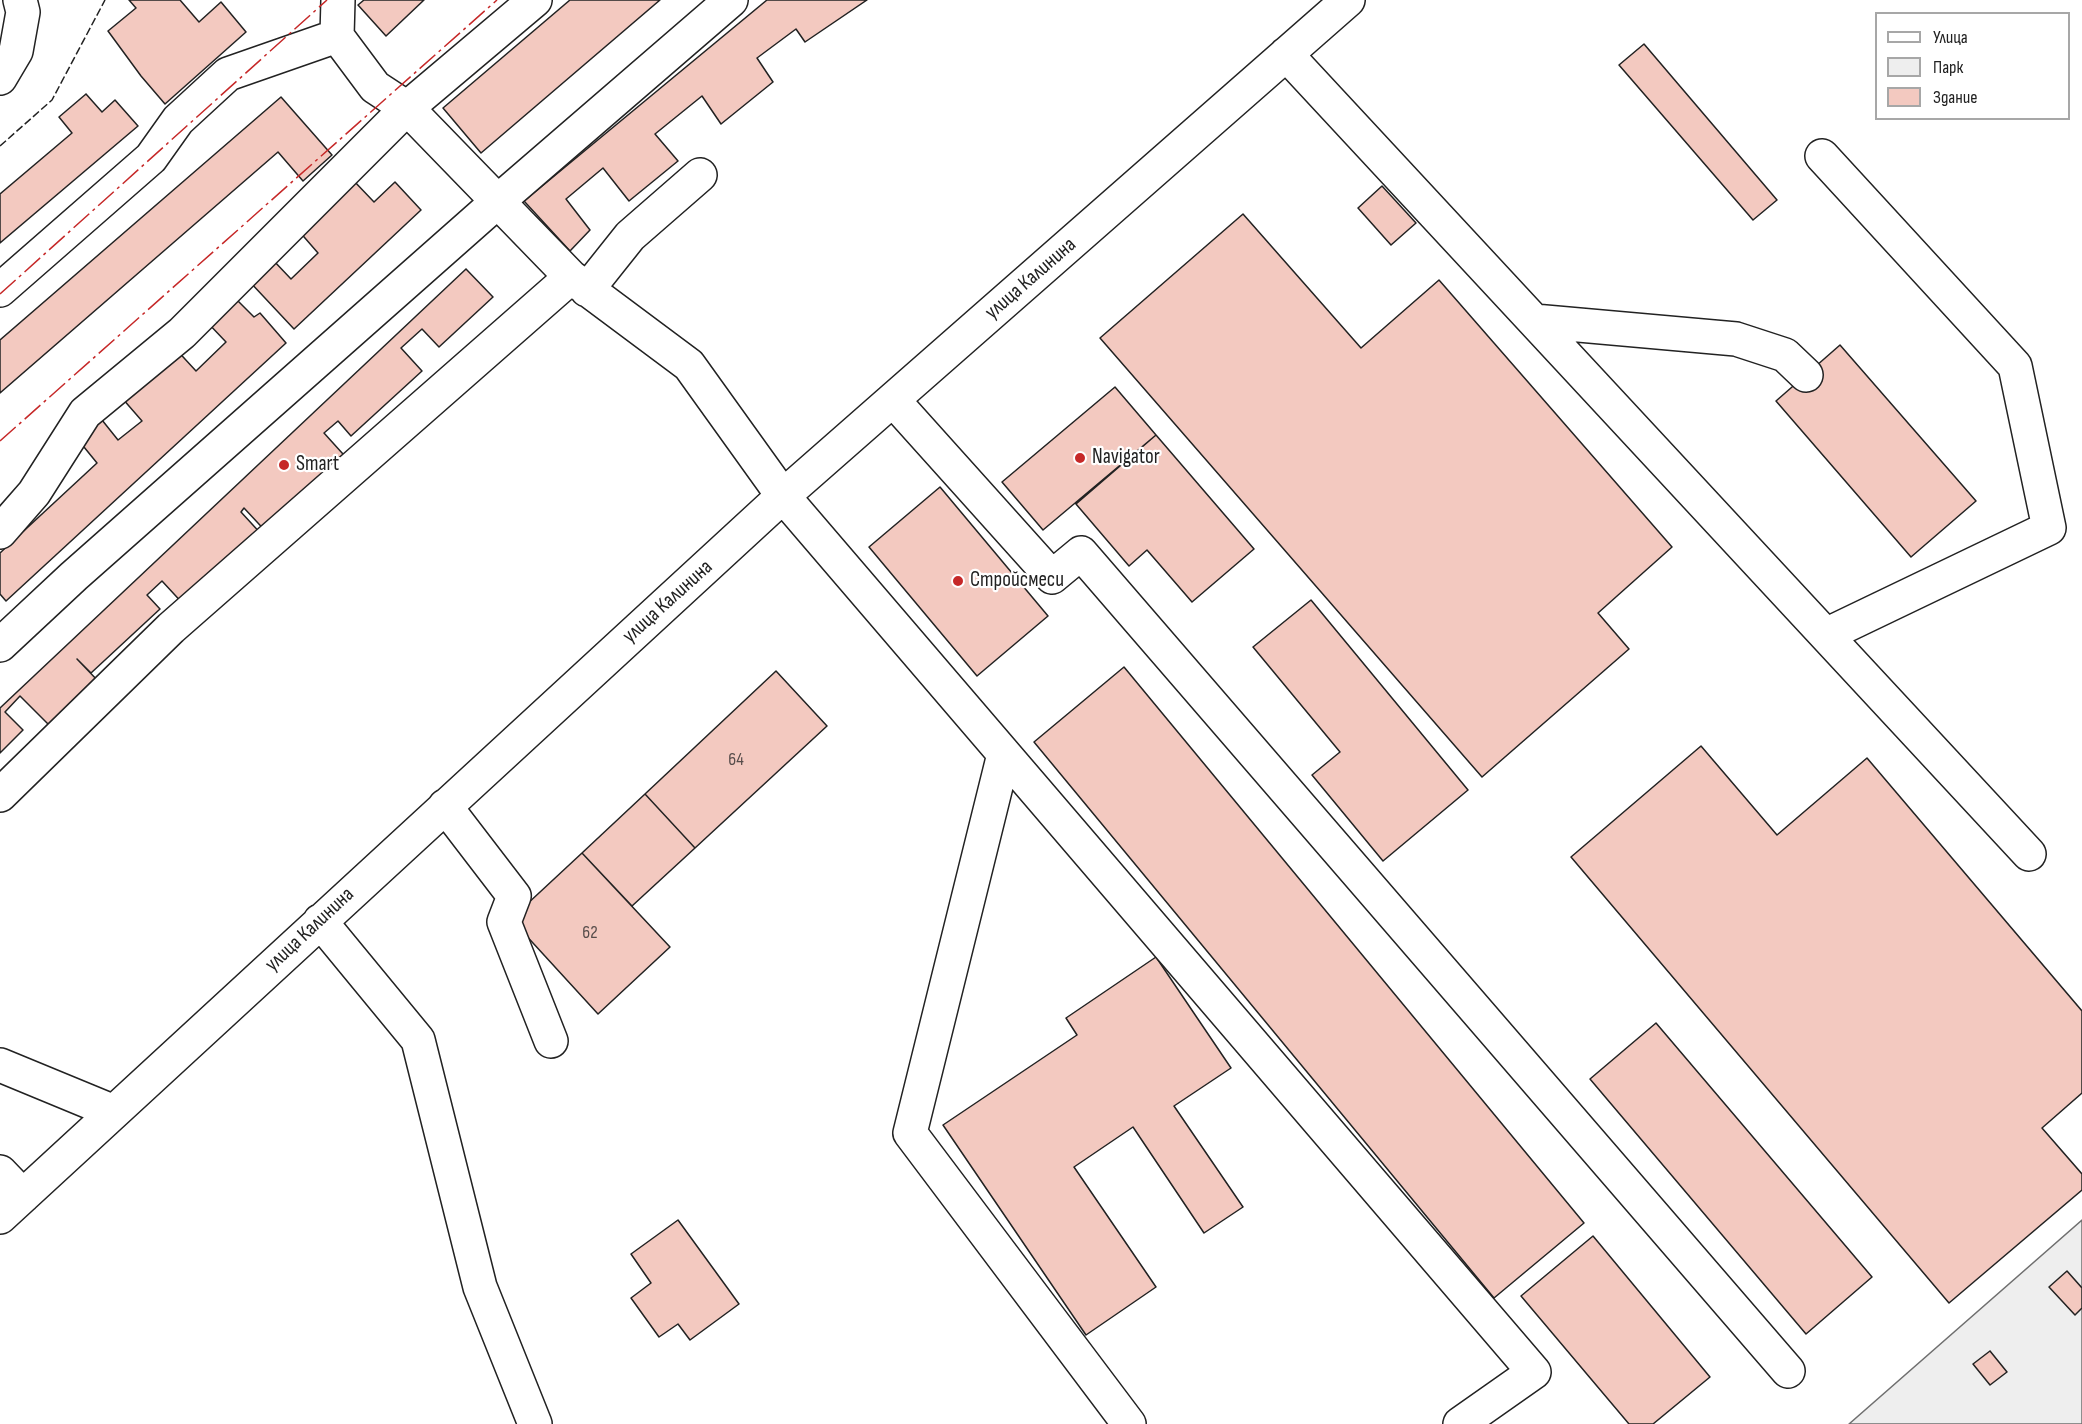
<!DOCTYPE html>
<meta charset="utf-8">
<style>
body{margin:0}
#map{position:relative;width:2082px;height:1424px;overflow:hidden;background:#fff;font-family:"Sofia Sans Condensed",sans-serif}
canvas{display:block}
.legend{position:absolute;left:1875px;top:12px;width:195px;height:108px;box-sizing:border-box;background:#fff;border:2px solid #a7a7a7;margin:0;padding:8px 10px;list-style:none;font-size:18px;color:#222}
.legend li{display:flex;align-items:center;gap:12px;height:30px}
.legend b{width:30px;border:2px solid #a7a7a7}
</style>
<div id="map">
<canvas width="2082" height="1424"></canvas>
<ul class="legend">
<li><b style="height:8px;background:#fff"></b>Улица</li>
<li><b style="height:16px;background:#eee"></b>Парк</li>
<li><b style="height:16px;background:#f3c9c0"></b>Здание</li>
</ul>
</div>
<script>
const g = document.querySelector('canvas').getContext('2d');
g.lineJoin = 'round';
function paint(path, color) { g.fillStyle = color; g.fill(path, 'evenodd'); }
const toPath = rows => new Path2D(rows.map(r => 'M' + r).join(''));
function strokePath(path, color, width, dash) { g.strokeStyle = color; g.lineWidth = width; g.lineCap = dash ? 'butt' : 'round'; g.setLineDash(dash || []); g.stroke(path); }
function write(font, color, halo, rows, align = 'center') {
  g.font = font + ' "Sofia Sans Condensed",sans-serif'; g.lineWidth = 4.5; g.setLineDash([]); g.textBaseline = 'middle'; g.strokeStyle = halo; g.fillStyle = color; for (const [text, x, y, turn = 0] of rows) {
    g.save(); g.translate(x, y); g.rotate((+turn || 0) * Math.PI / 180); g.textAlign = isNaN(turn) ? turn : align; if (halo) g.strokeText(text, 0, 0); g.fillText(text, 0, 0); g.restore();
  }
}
const green = toPath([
 [2082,1220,2082,1424,1849,1424,2082,1220]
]);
paint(green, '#eee');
strokePath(green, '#6f6f6f', 1.5);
const building = toPath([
 [129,0,180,0,199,22,221,2,246,32,165,104,141,76,108,31,136,8,129,0],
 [364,0,424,0,386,36,358,5,364,0],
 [570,0,660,0,481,153,443,108,570,0],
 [767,0,867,0,805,42,796,29,757,58,773,82,721,124,702,96,655,134,678,161,629,201,603,168,566,199,590,230,570,251,524,201,767,0],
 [1644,44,1777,200,1753,220,1619,65,1644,44],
 [86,94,102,112,115,100,138,126,0,243,0,194,72,133,59,117,86,94],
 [281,97,332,155,303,181,278,152,0,393,0,340,281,97],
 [353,180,374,202,395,182,421,210,294,329,249,281,273,260,291,279,318,253,298,230,353,180],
 [1382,186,1416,223,1391,245,1358,208,1382,186],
 [1243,214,1361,348,1439,280,1672,547,1598,613,1629,649,1482,777,1100,338,1243,214],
 [466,269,493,297,439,347,422,329,401,348,422,371,351,436,338,421,324,433,352,464,271,537,244,508,241,512,263,536,186,607,162,581,147,595,160,609,91,673,77,659,100,683,53,729,20,696,5,712,23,730,0,753,0,708,466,269],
 [232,295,254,317,260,313,286,343,6,601,0,594,0,553,97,463,75,436,98,415,118,440,142,421,122,398,173,346,196,371,226,342,206,321,232,295],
 [1840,345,1976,501,1911,557,1776,401,1840,345],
 [1115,387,1156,435,1043,530,1002,482,1115,387],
 [1156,435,1254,549,1192,602,1147,550,1129,566,1076,504,1156,435],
 [940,487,1048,616,977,676,869,547,940,487],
 [1311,600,1468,790,1383,861,1312,775,1340,752,1253,647,1311,600],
 [1124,667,1584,1223,1494,1298,1034,742,1124,667],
 [776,671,827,726,695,848,645,794,776,671],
 [1701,746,1777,835,1867,758,2082,1011,2082,1093,2042,1128,2082,1174,2082,1190,1949,1303,1571,857,1701,746],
 [645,794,695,848,632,906,582,853,645,794],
 [582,853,670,947,598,1014,511,919,582,853],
 [1156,957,1231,1068,1174,1106,1243,1207,1204,1233,1133,1127,1074,1167,1156,1287,1086,1335,943,1125,1077,1035,1066,1018,1156,957],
 [1656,1023,1872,1277,1806,1334,1590,1079,1656,1023],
 [678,1220,739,1304,690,1340,678,1324,659,1337,631,1298,651,1283,631,1254,678,1220],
 [1593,1236,1710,1377,1653,1424,1629,1424,1521,1296,1593,1236],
 [2067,1271,2082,1288,2082,1308,2075,1315,2049,1287,2067,1271],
 [1990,1351,2007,1372,1990,1385,1973,1364,1990,1351]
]);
paint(building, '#f3c9c0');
strokePath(building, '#222', 1.5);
const minor = toPath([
 [338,0,337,36,375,87,407,108,571,277,689,365,783,496,1534,1372,1460,1424],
 [1286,54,2029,854],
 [0,78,16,51,23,12,20,0],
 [1822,156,2015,366,2049,528,1826,635],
 [0,290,151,158,178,120,228,74,337,36],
 [587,290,630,236,700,175],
 [1534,321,1736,339,1785,355,1806,375],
 [893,400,1052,577,1081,553,1788,1371],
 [0,532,34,493,85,413,182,333,407,108,535,0],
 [0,645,74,576,497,202,731,0],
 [1004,754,910,1133,1129,1424],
 [0,795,171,628,571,277],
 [445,806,514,896,504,922,551,1041],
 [320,921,418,1040,480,1287,535,1424],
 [0,1065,114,1112],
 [0,1172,23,1196],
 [0,1217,783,496,1348,0]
]);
strokePath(minor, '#222', 36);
strokePath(minor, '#fff', 33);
strokePath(toPath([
 [0,146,52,100,105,0]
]), '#222', 1.5, [8, 3]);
strokePath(toPath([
 [0,294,327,0],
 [0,441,497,0]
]), '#c62828', 1.5, [21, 4.5, 3, 4.5]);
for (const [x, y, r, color] of [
 [1080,458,6,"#c62828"],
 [284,465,6,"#c62828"],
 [958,581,6,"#c62828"]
]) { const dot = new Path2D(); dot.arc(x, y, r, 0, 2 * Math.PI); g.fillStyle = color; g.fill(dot); strokePath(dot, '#fff', 2); }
write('18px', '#564c4a', null, [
 ["64",736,760],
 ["62",590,933]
]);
write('21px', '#222', '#fff', [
 ["улица Калинина",1031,279,-41],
 ["улица Калинина",668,602,-42],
 ["улица Калинина",310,930,-43]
]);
write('21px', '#222', '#fff', [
 ["Navigator",1092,458],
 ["Smart",296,465],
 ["Стройсмеси",970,581]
], 'left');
</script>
